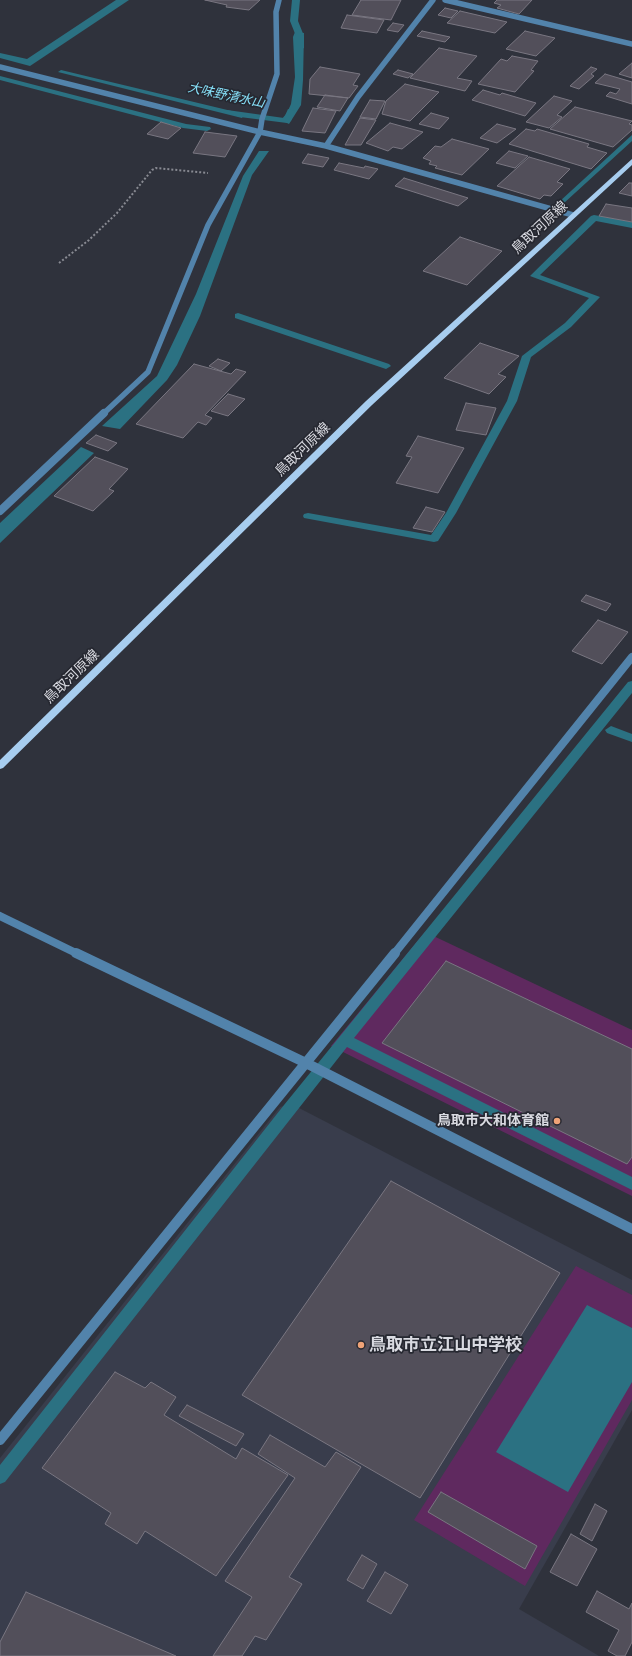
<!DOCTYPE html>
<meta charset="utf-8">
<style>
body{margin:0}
canvas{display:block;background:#2f323c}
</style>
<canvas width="632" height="1656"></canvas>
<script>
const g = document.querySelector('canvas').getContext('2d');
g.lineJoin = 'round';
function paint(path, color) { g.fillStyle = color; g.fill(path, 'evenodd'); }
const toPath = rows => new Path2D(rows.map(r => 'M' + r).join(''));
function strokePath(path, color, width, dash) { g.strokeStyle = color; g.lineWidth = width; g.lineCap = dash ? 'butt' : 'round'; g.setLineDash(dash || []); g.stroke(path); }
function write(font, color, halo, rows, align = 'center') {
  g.font = font + ' "Archivo Narrow","Noto Sans JP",sans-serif'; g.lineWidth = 3.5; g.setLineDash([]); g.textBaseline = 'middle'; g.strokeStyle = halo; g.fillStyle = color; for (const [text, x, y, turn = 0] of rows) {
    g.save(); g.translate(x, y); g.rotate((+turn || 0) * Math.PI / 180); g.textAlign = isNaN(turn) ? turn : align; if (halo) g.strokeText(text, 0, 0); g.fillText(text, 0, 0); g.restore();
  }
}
paint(toPath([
 [287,1105,299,1108,632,1280,632,1410,519,1609,599,1656,0,1656,0,1458,280,1107]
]), '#393d4c');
paint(toPath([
 [425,932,632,1030,632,1196,331,1046],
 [576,1266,632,1295,632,1400,525,1586,414,1520]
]), '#5f295f');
paint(toPath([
 [116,0,129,0,30,66,0,58,0,53,27,59],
 [295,32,304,33,303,80,301,105,289,124,281,120,287,113,291,104,295,77,293,37],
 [61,70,90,77,244,114,242,118,58,72],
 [632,135,632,141,564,203,559,202],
 [259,151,269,151,252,175,200,316,177,365,167,380,120,429,102,426,157,376,196,294,243,176],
 [81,447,94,453,0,543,0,523],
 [587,1305,632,1328,632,1382,568,1492,496,1452]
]), '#2b7182');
paint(toPath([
 [292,0,300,0,298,21,304,36,304,48,300,50,296,48,296,36,290,21,292,0],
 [0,76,186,124,210,127,211,129,207,131,183,128,0,80,0,76],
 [288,109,295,111,291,121,287,123,240,117,223,112,227,110,284,118,288,109],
 [594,215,632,222,632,228,596,221,540,275,600,297,571,327,531,357,517,401,456,513,438,541,434,542,304,518,303,516,304,514,308,513,431,535,446,513,507,401,522,356,565,323,589,298,530,276,591,216,594,215],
 [238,313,389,364,391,366,386,369,383,368,235,318,235,314,238,313],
 [632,681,632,693,354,1038,632,1177,632,1190,347,1047,5,1482,0,1484,0,1465,284,1105,628,682,632,681],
 [611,726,632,734,632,742,607,733,605,730,611,726]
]), '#2b7182');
const building = toPath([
 [205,0,260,0,249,10,226,7,227,5,205,0],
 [361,0,401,0,391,20,352,15,361,0],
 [497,0,532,0,519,14,497,8,501,5,494,3,497,0],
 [445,8,458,11,451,18,438,15,445,8],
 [460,11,507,22,495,33,447,23,460,11],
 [347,15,384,20,377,33,341,28,347,15],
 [393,23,404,25,398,32,387,30,393,23],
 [422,31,450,37,445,42,417,36,422,31],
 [525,31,555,38,536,56,506,49,525,31],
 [439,48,477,56,457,78,472,81,465,91,410,78,439,48],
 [512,56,538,61,531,70,534,71,515,92,478,84,501,59,507,61,512,56],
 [632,63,632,78,619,74,632,63],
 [320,67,360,74,353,85,358,86,349,98,309,94,310,79,320,67],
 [591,67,597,69,591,74,594,76,579,89,570,86,591,67],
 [398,70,413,74,408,78,393,74,398,70],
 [605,74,632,82,632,104,606,96,610,92,616,94,620,89,595,83,605,74],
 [405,84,439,92,410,121,382,114,386,101,405,84],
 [483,90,500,95,502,93,536,103,525,116,472,100,483,90],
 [325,95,348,98,340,111,317,107,325,95],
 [554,96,572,101,557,115,562,117,549,128,526,122,554,96],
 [370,100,385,101,376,119,360,117,370,100],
 [575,107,632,121,629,124,632,125,632,130,613,147,550,129,575,107],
 [313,108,336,111,325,133,302,131,313,108],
 [431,113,449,118,439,129,419,124,431,113],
 [360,118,376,120,361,145,345,145,360,118],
 [161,122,181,128,168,139,147,134,161,122],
 [390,123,423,132,402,149,393,147,388,151,366,143,390,123],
 [497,124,516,129,497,143,480,138,497,124],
 [526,129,535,131,537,129,589,144,587,147,607,153,591,169,509,144,526,129],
 [205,132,237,136,225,157,193,153,205,132],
 [452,139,489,149,462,175,435,168,437,166,429,164,431,161,423,158,435,146,441,147,452,139],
 [509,151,528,156,515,168,496,163,509,151],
 [308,154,329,158,323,167,302,163,308,154],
 [529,157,570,169,557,182,563,184,551,196,544,195,540,199,497,186,529,157],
 [339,163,364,168,365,166,378,169,369,179,334,170,339,163],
 [404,178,468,198,458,206,395,186,404,178],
 [629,183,632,183,632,196,619,193,629,183],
 [606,204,632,208,632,222,599,216,606,204],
 [460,237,502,251,467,285,423,271,460,237],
 [480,343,519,356,498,374,506,377,489,394,444,378,480,343],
 [218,359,230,363,221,371,209,366,218,359],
 [194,364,231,374,236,369,246,372,205,415,212,418,206,425,198,422,183,438,136,424,194,364],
 [228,394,245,399,228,416,211,411,228,394],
 [466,403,496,408,486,435,456,430,466,403],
 [96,435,117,443,108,451,86,443,96,435],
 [418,436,464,448,438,493,396,483,412,457,406,456,418,436],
 [95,457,128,469,109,489,114,491,93,511,54,496,95,457],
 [426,507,445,512,432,532,413,528,426,507],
 [586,595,611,604,606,611,581,601,586,595],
 [598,620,628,632,602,664,572,651,598,620],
 [446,961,632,1049,632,1157,627,1164,382,1043,446,961],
 [391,1181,560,1273,420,1498,242,1395,391,1181],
 [115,1372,145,1388,151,1382,176,1397,164,1415,236,1459,242,1448,288,1475,216,1576,145,1531,137,1544,105,1524,111,1513,42,1468,115,1372],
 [187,1405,244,1434,236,1446,179,1416,187,1405],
 [270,1435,325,1467,336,1452,361,1467,289,1577,302,1584,266,1640,255,1636,242,1656,213,1656,252,1597,225,1581,295,1478,258,1454,270,1435],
 [441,1492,537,1546,525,1569,428,1512,441,1492],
 [595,1504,607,1511,592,1541,580,1534,595,1504],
 [571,1534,597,1549,577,1586,550,1572,571,1534],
 [362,1555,377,1564,363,1589,347,1580,362,1555],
 [385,1572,408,1585,391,1614,367,1601,385,1572],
 [597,1591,629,1609,632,1603,632,1642,625,1656,617,1656,608,1651,619,1630,586,1612,597,1591],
 [26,1592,176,1656,0,1656,0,1642,26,1592]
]);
paint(building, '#524f5a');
strokePath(building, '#797681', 1);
strokePath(toPath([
 [59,263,89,240,117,213,152,170,156,168,208,173]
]), '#888a92', 2, [2, 2]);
strokePath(toPath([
 [445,0,632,44],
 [0,67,260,132,326,146,573,215],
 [326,146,358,97,433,0],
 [103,414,148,372,208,225,260,132,262,119,277,74,276,12,279,0]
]), '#5283ab', 5.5);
strokePath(toPath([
 [0,511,104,413],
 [0,916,78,954],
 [394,954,632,657]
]), '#5283ab', 8);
strokePath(toPath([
 [76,953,306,1063,632,1229],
 [0,1440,395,953]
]), '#5283ab', 10);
paint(toPath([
 [632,159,632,165,372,405,3,768,0,769,0,760,366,401,632,159]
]), '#a7cdef');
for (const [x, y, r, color] of [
 [557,1121,4,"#efa377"],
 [361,1345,4,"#efa377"]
]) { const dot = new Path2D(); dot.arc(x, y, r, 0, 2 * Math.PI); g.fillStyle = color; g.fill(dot); strokePath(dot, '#262831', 1.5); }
write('italic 13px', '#86dff7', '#262831', [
 ["大味野清水山",226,96,12]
]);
write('14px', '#d9dae1', '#262831', [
 ["鳥取河原線",540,228,-43],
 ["鳥取河原線",303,450,-44],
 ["鳥取河原線",72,677,-44]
]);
write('bold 14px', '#d9dae1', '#262831', [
 ["鳥取市大和体育館",549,1121]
], 'right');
write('bold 17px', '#d9dae1', '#262831', [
 ["鳥取市立江山中学校",369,1345]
], 'left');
</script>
